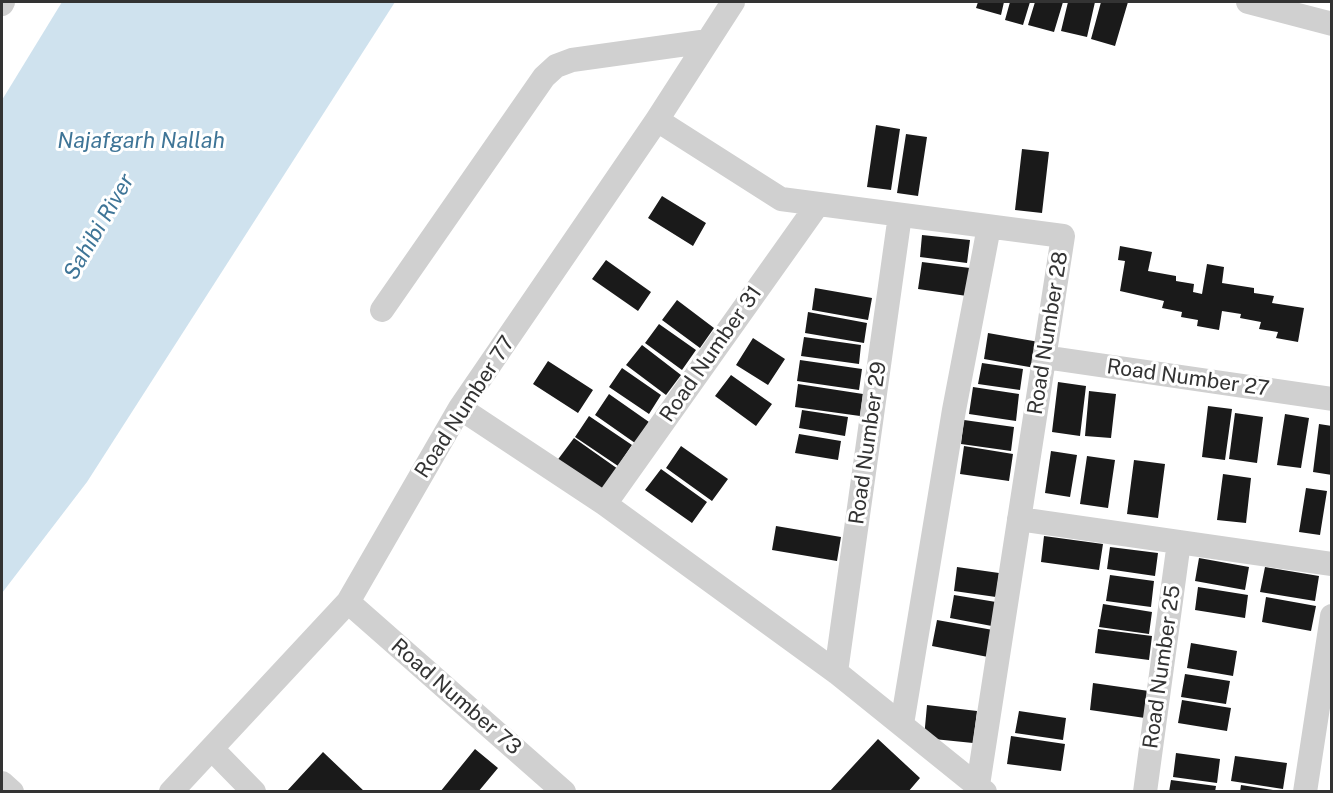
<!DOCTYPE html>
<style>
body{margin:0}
#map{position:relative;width:1333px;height:793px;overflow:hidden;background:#fff;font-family:"Public Sans",sans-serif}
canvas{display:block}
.frame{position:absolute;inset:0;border:3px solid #333;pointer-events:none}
</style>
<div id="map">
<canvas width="1333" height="793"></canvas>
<div class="frame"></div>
</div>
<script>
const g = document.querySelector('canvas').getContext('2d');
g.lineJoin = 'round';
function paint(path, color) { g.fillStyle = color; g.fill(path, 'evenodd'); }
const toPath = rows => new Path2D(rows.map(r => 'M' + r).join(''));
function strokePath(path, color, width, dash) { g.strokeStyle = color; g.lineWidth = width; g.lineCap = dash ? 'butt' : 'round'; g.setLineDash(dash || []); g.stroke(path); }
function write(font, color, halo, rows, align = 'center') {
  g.font = font + ' "Public Sans",sans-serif'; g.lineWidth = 6; g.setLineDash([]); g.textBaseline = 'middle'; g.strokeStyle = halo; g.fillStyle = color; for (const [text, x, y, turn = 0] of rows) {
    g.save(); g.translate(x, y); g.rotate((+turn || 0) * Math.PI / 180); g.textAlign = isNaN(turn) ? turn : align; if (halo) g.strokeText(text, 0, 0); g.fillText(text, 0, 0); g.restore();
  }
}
paint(toPath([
 [62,2,395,2,87,482,2,593,2,100]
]), '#cfe2ee');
paint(toPath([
 [978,2,1004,2,1001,15,976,8],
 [1010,2,1030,2,1023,25,1005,20],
 [1035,2,1063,2,1054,32,1028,25],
 [1068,2,1095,2,1087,37,1061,31],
 [1101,2,1128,2,1115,46,1091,39],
 [876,125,900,129,891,190,867,187],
 [906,134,927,137,918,196,897,193],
 [1022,149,1049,152,1042,213,1015,210],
 [662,196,706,223,693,246,648,218],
 [922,235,970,240,967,263,920,257],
 [1120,246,1152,252,1148,271,1176,276,1176,281,1194,284,1193,292,1202,294,1207,264,1224,267,1222,283,1254,288,1254,293,1274,296,1272,303,1304,308,1298,342,1276,338,1278,332,1259,329,1261,322,1240,318,1241,314,1222,311,1219,330,1197,326,1198,320,1181,317,1182,312,1162,308,1164,301,1120,291,1125,261,1118,260],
 [606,260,651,292,638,311,592,279],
 [922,262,978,269,974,297,918,289],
 [815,288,872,298,868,320,812,310],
 [677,300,714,328,700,348,662,320],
 [808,312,867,323,864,343,805,333],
 [659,324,696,350,682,370,645,343],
 [988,333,1039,342,1035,368,984,359],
 [804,337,861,345,859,364,801,356],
 [753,338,785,359,768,385,736,365],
 [642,345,681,375,666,395,626,365],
 [800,360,862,369,859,390,797,381],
 [548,361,593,390,578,413,533,384],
 [982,363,1023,369,1020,390,978,384],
 [622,368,661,395,649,414,609,387],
 [731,375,772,404,756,426,715,396],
 [1058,382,1086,386,1080,436,1052,432],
 [798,384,863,394,860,416,795,407],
 [973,387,1019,394,1016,421,969,414],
 [1089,391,1116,394,1111,438,1085,436],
 [609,394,649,422,635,443,595,415],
 [1208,406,1232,409,1225,460,1202,457],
 [802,410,848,417,845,436,799,428],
 [1235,413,1263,417,1257,463,1229,459],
 [1285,414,1309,418,1301,468,1277,465],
 [589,416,632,445,618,466,575,437],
 [964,420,1014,427,1011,451,961,444],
 [1319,424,1332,426,1332,475,1313,472],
 [799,434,841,441,838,460,795,453],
 [574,438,618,469,600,494,556,462],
 [681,446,728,479,712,501,666,468],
 [964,446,1013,454,1009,481,960,474],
 [1051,451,1077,455,1070,497,1045,493],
 [1087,456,1115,460,1108,508,1080,504],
 [1134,460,1165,464,1158,518,1127,514],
 [661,469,707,502,692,523,645,490],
 [1223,474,1251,478,1246,523,1217,520],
 [1306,488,1327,491,1320,535,1299,532],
 [776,526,841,537,837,561,772,550],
 [1044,536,1103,544,1099,570,1041,562],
 [1110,547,1158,553,1155,576,1107,569],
 [1199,558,1249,567,1245,590,1195,581],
 [957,567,999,573,996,597,954,591],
 [1265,567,1319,576,1315,601,1260,592],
 [1110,575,1154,581,1151,607,1106,601],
 [1198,587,1248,595,1245,618,1195,610],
 [954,595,1002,603,997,627,950,618],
 [1266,597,1316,606,1311,631,1262,622],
 [1103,604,1152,612,1149,634,1099,627],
 [937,620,993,630,988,657,932,646],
 [1098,629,1152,636,1149,660,1095,653],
 [1191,643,1237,651,1233,676,1187,668],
 [1185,674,1230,681,1226,704,1181,697],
 [1093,683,1149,691,1145,718,1090,710],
 [1182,700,1231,708,1227,731,1178,723],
 [927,705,977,711,973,743,924,738],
 [1019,711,1066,718,1063,740,1015,733],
 [1011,736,1065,744,1061,771,1007,764],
 [878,739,920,778,908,792,829,792],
 [475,749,498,768,478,792,440,792],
 [323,752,365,792,286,792],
 [1176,753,1220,759,1217,783,1173,777],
 [1235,756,1287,763,1283,789,1231,781],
 [1171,780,1216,786,1215,792,1169,792],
 [1241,785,1273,790,1273,792,1240,792]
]), '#1a1a1a');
strokePath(toPath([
 [1248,2,1332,24],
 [2,4,3,2],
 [657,120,781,199,1063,236,978,785],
 [382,310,544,77,556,66,572,60,708,41],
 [1044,357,1332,399],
 [460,408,605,504,836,672,985,792],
 [605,504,818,204],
 [1019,519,1332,564],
 [348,602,564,792],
 [836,672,900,215],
 [902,724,954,410,989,227],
 [212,749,254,792],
 [2,783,12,792],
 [171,792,348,602,460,408,657,120,733,2],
 [1145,792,1179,542],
 [1305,792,1332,616]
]), '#d0d0d0', 24);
write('21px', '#333', '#fff', [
 ["Road Number 28",1048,333,-81],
 ["Road Number 31",711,354,-55],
 ["Road Number 27",1188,378,8],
 ["Road Number 77",465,407,-57],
 ["Road Number 29",868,443,-82],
 ["Road Number 25",1162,667,-82],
 ["Road Number 73",456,697,41]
]);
write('italic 22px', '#3f7597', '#fff', [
 ["Najafgarh Nallah",141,141],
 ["Sahibi River",99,227,-60]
]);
</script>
